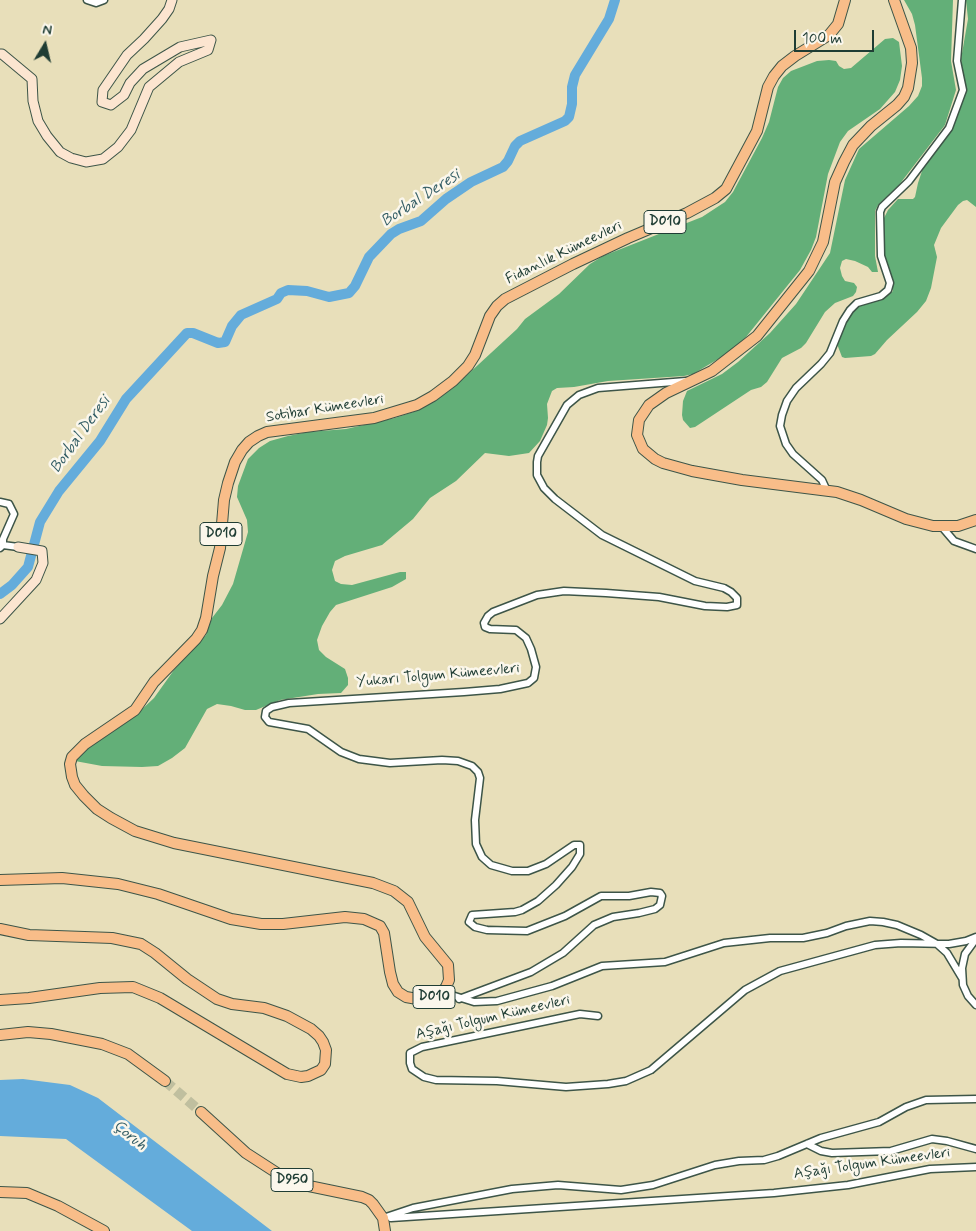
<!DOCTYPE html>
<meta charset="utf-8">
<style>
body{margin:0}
#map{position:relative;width:976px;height:1231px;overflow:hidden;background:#e8dfba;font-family:Mynerve,sans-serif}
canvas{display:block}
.north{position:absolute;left:20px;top:20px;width:50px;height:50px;-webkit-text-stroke:4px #fbf7ec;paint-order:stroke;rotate:9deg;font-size:14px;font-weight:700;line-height:20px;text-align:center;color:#1f3d34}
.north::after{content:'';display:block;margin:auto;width:18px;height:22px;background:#1f3d34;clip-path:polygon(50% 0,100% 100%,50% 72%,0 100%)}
.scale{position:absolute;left:794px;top:30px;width:80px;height:22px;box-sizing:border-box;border:2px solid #1f3d34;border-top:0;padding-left:6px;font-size:15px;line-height:18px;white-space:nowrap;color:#1f3d34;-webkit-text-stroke:4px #fbf7ec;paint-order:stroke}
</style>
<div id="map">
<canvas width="976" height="1231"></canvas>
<div class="north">N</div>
<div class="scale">100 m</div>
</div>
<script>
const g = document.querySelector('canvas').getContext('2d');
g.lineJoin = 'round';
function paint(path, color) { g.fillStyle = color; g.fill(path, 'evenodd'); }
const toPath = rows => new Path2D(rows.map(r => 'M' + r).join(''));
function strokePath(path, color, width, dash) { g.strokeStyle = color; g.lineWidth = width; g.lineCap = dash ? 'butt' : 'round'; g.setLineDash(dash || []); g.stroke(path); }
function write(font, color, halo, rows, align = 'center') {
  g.font = font + ' Mynerve,sans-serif'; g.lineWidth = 5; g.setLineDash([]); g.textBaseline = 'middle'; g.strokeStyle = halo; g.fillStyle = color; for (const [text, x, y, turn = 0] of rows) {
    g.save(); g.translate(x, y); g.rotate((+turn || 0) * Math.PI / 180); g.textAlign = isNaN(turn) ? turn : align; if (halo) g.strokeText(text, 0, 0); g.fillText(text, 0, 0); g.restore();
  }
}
paint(toPath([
 [904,0,953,0,951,61,956,90,945,125,899,185,878,205,875,211,875,256,878,272,872,272,868,267,855,261,846,259,842,261,840,268,842,276,845,281,854,283,857,287,856,292,853,296,835,303,825,312,806,343,801,348,782,358,767,382,761,387,751,390,695,427,690,428,683,420,682,415,683,401,687,391,722,374,738,362,770,333,796,304,830,253,845,180,859,149,909,106,918,96,922,86,922,78,915,25,912,14],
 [966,0,976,0,976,207,967,200,963,201,958,205,941,228,934,245,937,257,931,288,926,301,917,312,887,340,875,354,871,356,845,358,842,357,837,344,849,316,860,304,886,297,893,291,884,254,883,220,888,210,898,199,913,199,915,197,918,183,923,168,943,139,964,79,961,59,968,19],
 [893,38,899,42,902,66,900,80,895,92,880,109,848,131,840,142,828,174,816,237,811,250,800,270,746,337,730,352,693,374,684,376,608,381,574,387,557,388,552,391,547,404,548,418,547,425,540,441,529,453,509,456,485,453,456,481,430,498,413,519,382,545,345,556,335,561,332,570,335,581,341,584,352,585,400,572,406,572,406,579,392,587,336,605,330,612,322,626,317,640,319,650,326,657,345,669,348,678,348,685,341,693,318,694,280,700,256,710,245,710,231,706,217,704,207,709,185,748,172,758,158,766,142,767,102,766,75,761,87,748,136,715,154,698,174,670,206,635,212,618,222,605,233,584,248,532,247,520,237,497,238,486,248,459,259,448,270,441,288,436,308,432,346,429,395,418,419,410,435,401,453,388,517,329,525,319,559,294,590,264,603,256,702,217,725,202,733,192,762,138,769,122,778,87,783,78,791,71,817,61,829,60,836,61,839,66,844,69,851,68,885,39]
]), '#63af78');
paint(toPath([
 [23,1079,70,1085,98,1098,272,1231,192,1231,66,1139,0,1136,0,1080]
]), '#64acdb');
strokePath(toPath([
 [0,594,12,585,28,567,40,522,59,491,100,441,126,399,187,333,193,333,218,343,225,342,232,326,241,315,277,299,281,293,288,290,307,291,329,297,349,293,355,286,369,257,391,234,399,229,421,221,446,199,471,182,503,167,508,161,515,146,520,141,565,121,569,117,572,104,572,87,575,75,609,19,615,0]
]), '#64acdb', 10);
strokePath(toPath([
 [165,1081,201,1112]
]), '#c0bf9f', 10, [10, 5]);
const street = toPath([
 [87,0,96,3,104,0],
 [827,491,822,480,793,454,786,444,780,426,782,415,787,401,796,388,821,364,830,353,843,321,850,310,857,303,881,296,888,290,890,283,881,256,880,212,882,207,909,181,949,128,963,90,957,61,962,0],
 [0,502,9,504,14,514,3,539,3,545],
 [942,527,954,541,976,549],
 [0,548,3,545,18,547],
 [976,939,965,954,962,968,963,985,968,996,976,1005],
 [442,992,474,1002,497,1001,552,986,602,966,665,962,724,943,770,938,803,938,827,933,846,926,870,921,883,922,897,925,921,935,937,944,947,953,962,978],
 [459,999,531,972,563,953,594,925,613,917,639,913,655,909,660,905,662,896,660,893,651,892,629,896,601,896,565,916,527,931,487,930,475,927,469,922,472,915,515,912,522,910,538,901,556,885,572,867,580,854,580,845,574,845,546,864,528,871,512,871,491,865,482,857,476,844,475,820,480,778,478,772,472,766,458,761,442,760,390,763,359,759,341,752,308,729,269,722,265,717,266,711,272,707,289,703,464,692,500,689,528,683,534,678,536,667,531,649,526,638,516,630,490,629,485,627,484,623,488,616,493,612,537,595,564,591,606,593,659,597,705,606,727,607,737,605,737,598,731,592,724,588,695,581,602,535,555,499,544,488,537,475,537,462,538,456,567,405,579,395,598,388,686,381],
 [598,1016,580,1014,422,1047,410,1053,410,1063,412,1069,424,1077,436,1080,497,1081,566,1087,608,1084,626,1081,651,1070,745,990,780,971,875,945,901,943,949,944,966,941,976,937],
 [807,1144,821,1151,832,1153,891,1151,932,1139,947,1141,976,1149],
 [383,1218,413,1208,512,1189,558,1185,621,1190,653,1185,715,1165,739,1161,764,1160,778,1156,821,1138,879,1122,906,1107,926,1100,976,1099],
 [391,1218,774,1193,848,1185,930,1169,976,1167]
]);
const secondary = toPath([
 [0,54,2,54,32,79,33,101,38,121,47,136,60,152,71,158,86,162,103,159,118,147,131,130,149,87,179,62,208,50,211,40,180,47,143,69,130,83,124,95,111,105,102,102,103,90,127,55,144,39,162,19,169,9,172,0],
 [0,619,36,580,43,563,42,551,18,547]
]);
const primary = toPath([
 [894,0,911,48,912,63,908,88,904,97,897,105,871,126,853,145,844,162,835,182,823,242,809,271,757,336,712,371,666,393,649,405,639,420,637,435,643,449,655,459,663,463,692,471,742,480,837,492,861,500,906,519,933,526,958,526,976,520],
 [0,880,62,878,118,884,158,894,231,919,261,924,283,924,345,917,364,919,380,926,384,933,390,972,393,984,398,992,406,997,423,1000,431,998,442,992,446,987,449,980,448,965,425,937,408,902,394,891,373,883,174,843,135,831,111,818,97,809,84,796,75,785,72,777,70,764,72,757,85,744,135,710,154,682,196,639,202,630,206,618,213,576,220,548,224,500,228,483,235,462,242,450,249,442,258,436,267,432,374,418,417,405,433,396,453,381,468,366,475,355,490,316,497,306,505,299,573,264,628,238,687,213,715,198,726,189,757,131,768,87,774,76,782,66,795,56,829,35,838,24,845,0],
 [0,929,29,935,112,938,141,944,155,953,187,979,217,999,232,1004,264,1008,287,1016,311,1029,319,1036,323,1042,326,1050,325,1064,321,1070,308,1076,301,1077,287,1074,160,998,133,987,100,988,29,998,0,1000],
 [0,1035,28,1032,51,1034,102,1044,128,1054,165,1081],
 [201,1112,246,1153,280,1175,304,1185,362,1197,369,1200,373,1204,383,1218,385,1231],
 [0,1192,27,1193,58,1206,104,1231]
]);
strokePath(street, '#3d5548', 9);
strokePath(secondary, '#3d5548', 11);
strokePath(primary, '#3d5548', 12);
strokePath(street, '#fff', 6);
strokePath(secondary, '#fce5d0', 9);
strokePath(primary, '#f8bd89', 10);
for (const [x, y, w] of [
 [665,222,42],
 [221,534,42],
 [434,997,42],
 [292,1180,42]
]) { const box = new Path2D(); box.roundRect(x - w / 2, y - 11.5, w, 23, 4); g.fillStyle = '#fbf7ec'; g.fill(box); strokePath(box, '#1f3d34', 1); }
write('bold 14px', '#1f3d34', null, [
 ["D010",665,222],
 ["D010",221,534],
 ["D010",434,997],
 ["D950",292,1180]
]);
write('15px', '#1f3d34', '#fbf7ec', [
 ["Fidanlık Kümeevleri",564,253,-26],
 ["Sotibar Kümeevleri",325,409,-9],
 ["Yukarı Tolgum Kümeevleri",438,676,-5],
 ["Aşağı Tolgum Kümeevleri",493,1018,-13],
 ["Aşağı Tolgum Kümeevleri",872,1164,-8]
]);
write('italic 16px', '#345e66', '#fbf7ec', [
 ["Borbal Deresi",421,199,-33],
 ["Borbal Deresi",81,435,-54],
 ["Çoruh",129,1136,39]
]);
</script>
